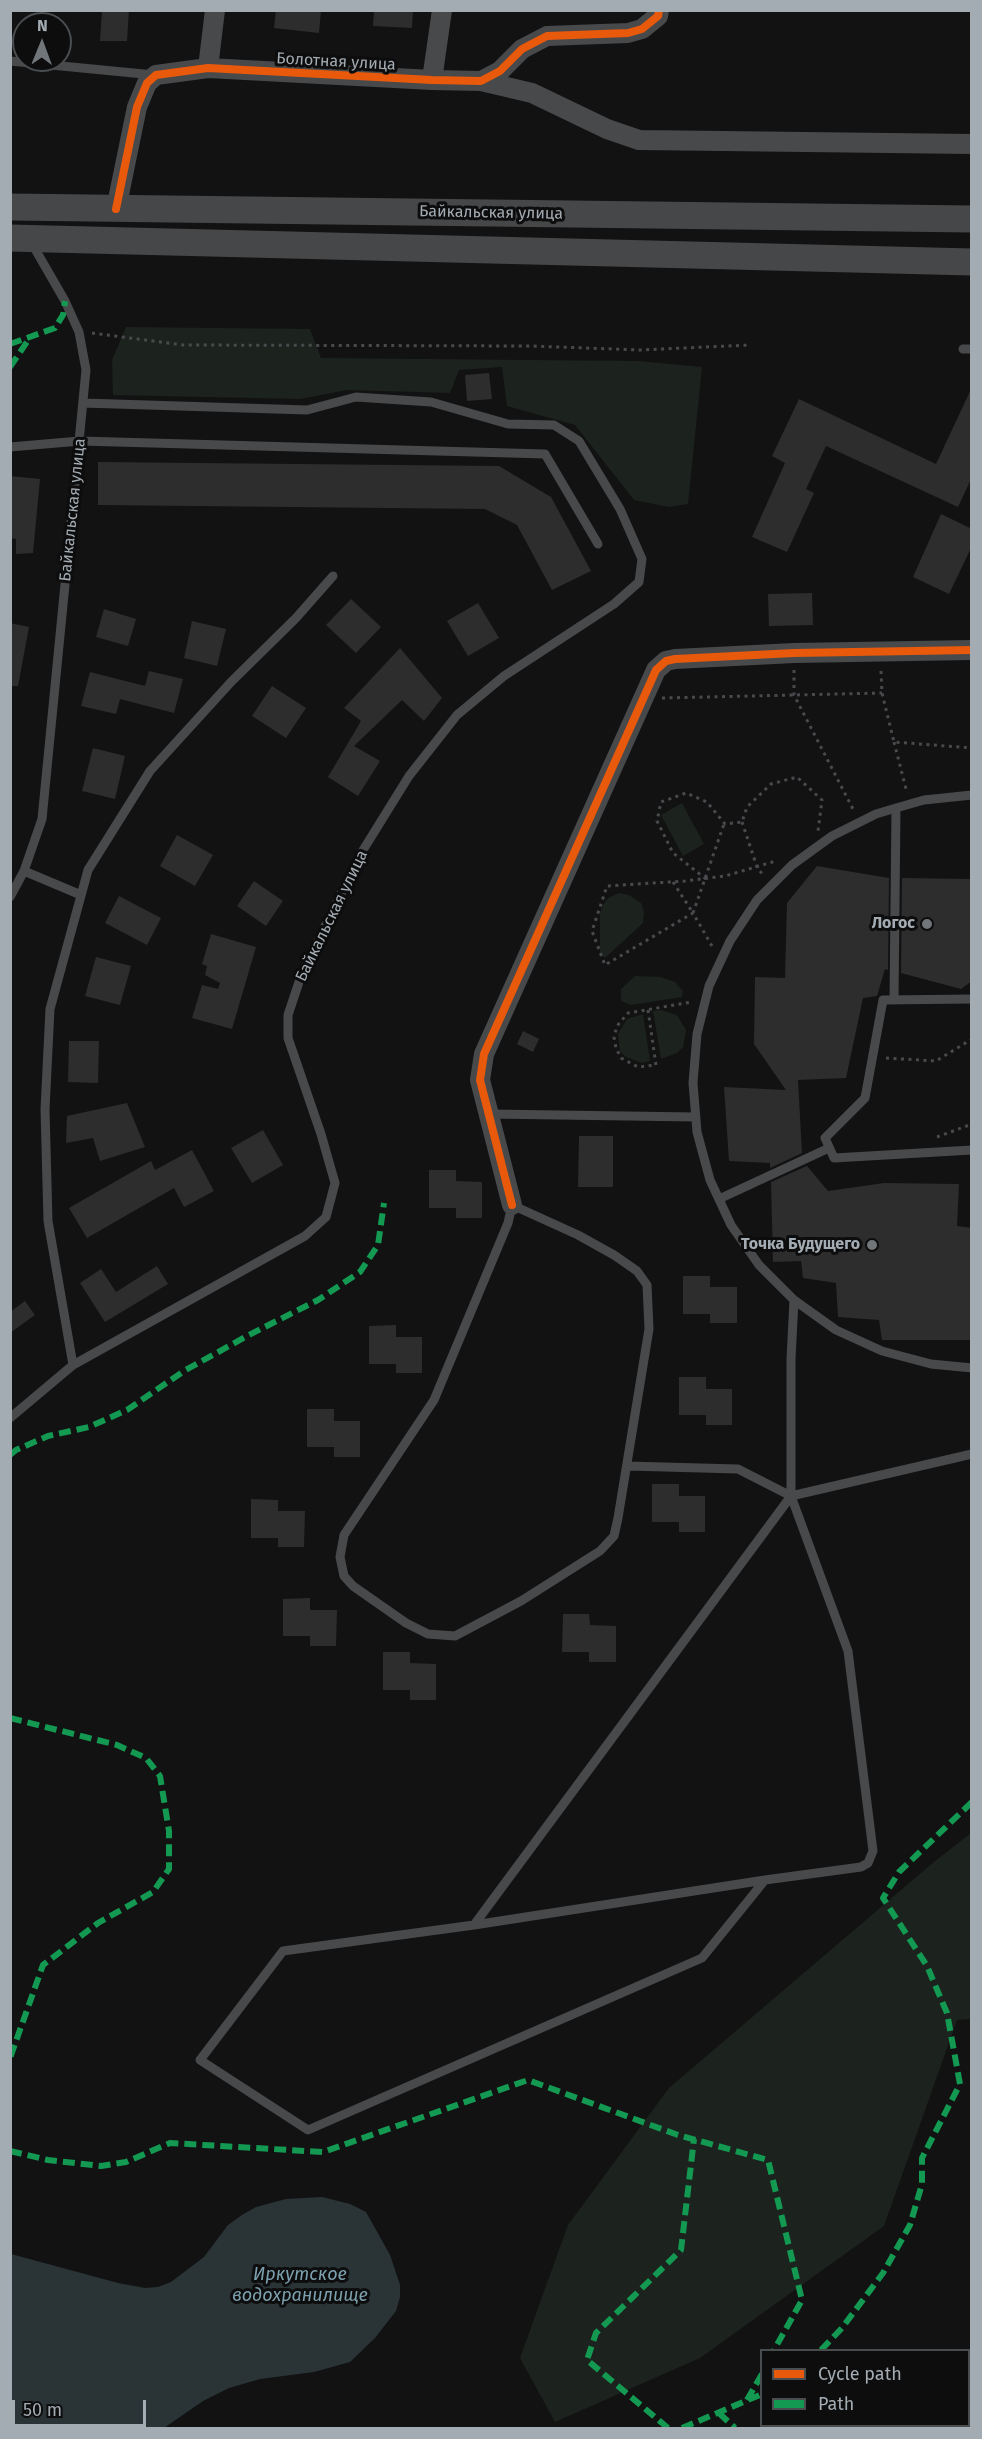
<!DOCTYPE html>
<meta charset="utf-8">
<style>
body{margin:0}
#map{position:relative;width:982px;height:2439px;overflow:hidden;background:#121213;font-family:"Fira Sans",sans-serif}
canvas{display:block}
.frame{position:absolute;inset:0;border:12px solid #a4acb3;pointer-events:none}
.legend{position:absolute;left:760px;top:2349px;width:210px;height:78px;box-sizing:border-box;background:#0d0d0e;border:2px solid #494d50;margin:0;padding:8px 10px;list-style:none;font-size:18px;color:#a4acb3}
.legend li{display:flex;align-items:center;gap:12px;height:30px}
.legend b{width:30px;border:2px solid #494d50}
.north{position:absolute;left:12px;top:12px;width:60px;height:60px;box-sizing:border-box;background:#0d0d0e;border:2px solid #494d50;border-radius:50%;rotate:1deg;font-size:16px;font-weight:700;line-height:24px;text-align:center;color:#a4acb3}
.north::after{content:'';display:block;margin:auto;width:21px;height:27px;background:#71767b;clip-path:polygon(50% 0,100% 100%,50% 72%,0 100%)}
.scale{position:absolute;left:12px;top:2400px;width:134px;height:27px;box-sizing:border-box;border:3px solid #a4acb3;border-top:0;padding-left:8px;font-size:18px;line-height:21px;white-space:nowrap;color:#a4acb3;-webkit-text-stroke:4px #0d0d0e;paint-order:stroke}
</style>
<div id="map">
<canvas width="982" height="2439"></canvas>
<div class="frame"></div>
<ul class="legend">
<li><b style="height:8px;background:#e8590c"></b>Cycle path</li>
<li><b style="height:8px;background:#139951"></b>Path</li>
</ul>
<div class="north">N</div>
<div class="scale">50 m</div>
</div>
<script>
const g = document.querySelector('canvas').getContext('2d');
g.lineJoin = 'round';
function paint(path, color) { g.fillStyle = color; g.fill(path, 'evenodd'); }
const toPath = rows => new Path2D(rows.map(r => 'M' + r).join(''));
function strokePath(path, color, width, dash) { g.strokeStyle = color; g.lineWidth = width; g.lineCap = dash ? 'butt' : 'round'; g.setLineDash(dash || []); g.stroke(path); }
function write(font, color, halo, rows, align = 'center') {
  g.font = font + ' "Fira Sans",sans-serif'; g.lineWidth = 6; g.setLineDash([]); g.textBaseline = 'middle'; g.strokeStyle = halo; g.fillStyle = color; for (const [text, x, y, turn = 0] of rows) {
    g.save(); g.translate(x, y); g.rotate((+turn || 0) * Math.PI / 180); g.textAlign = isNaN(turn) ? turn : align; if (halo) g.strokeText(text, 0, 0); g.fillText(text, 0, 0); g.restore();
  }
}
paint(toPath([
 [126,327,310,329,321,358,638,361,702,367,688,504,669,507,634,500,575,425,507,406,502,367,459,370,450,393,347,390,300,399,113,395,112,360],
 [682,803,704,844,683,856,661,815],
 [619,893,629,895,641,903,644,912,643,923,605,958,600,954,600,913,603,905,608,898],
 [635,976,660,977,675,982,683,991,682,997,631,1005,621,1001,621,989],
 [661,1010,677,1015,686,1030,683,1047,677,1053,661,1059,653,1011],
 [643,1014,650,1061,642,1063,626,1057,620,1051,618,1034,627,1019],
 [971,1833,971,2019,957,2020,884,2226,700,2358,555,2422,520,2358,568,2225,669,2088,935,1861]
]), '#1c221d');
paint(toPath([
 [322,2197,350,2204,366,2212,390,2255,400,2285,400,2297,396,2311,375,2338,350,2362,314,2372,260,2379,229,2388,203,2401,164,2428,11,2428,11,2254,118,2283,145,2288,158,2287,171,2282,204,2257,228,2225,242,2215,256,2207,286,2199]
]), '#2a3437');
paint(toPath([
 [102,10,129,10,127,41,100,41],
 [276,10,321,10,319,33,274,28],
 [374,10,413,10,412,28,373,26],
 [489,373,492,399,467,401,465,375],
 [972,387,972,477,958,507,826,446,806,489,814,493,787,552,752,537,785,463,772,456,799,399,936,464],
 [98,462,499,466,551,497,591,571,552,590,517,525,485,509,98,505],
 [10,476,40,479,33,553,16,554,16,539,10,538],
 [941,514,972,529,972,546,949,594,913,577],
 [812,593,813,625,769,626,768,594],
 [351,599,381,627,356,653,326,625],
 [478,603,499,638,468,656,447,621],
 [104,609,136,619,128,646,96,637],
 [192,621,226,629,217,666,184,658],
 [10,623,29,627,18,686,10,686],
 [400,648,442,698,424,721,402,700,354,746,380,761,358,796,328,777,361,721,344,708],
 [149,671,183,679,174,713,120,699,116,714,81,706,90,672,145,686],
 [272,686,306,708,286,738,252,716],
 [93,748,125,756,115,799,82,791],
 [177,835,213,855,195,886,160,866],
 [817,866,889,878,888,970,885,969,877,996,863,998,846,1078,798,1080,802,1153,770,1168,770,1163,729,1161,724,1087,786,1090,754,1044,755,977,785,978,787,903],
 [902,878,972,879,972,981,961,989,901,973],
 [254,881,283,901,266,926,237,906],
 [119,896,161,918,147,945,105,923],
 [211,934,256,947,232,1029,192,1018,202,985,218,989,220,983,205,975,207,966,202,964],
 [96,957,131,966,120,1005,85,996],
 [523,1031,539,1039,533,1052,517,1044],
 [69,1041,99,1041,98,1083,68,1082],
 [127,1103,145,1147,100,1161,93,1138,66,1143,67,1116],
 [263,1130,283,1165,252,1183,231,1148],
 [579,1136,613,1136,613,1187,578,1187],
 [192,1150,214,1191,184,1207,174,1188,87,1238,69,1208,151,1161,155,1170],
 [807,1166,828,1191,884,1183,959,1184,957,1226,972,1228,972,1340,882,1340,879,1320,838,1317,836,1283,803,1278,801,1261,773,1262,771,1182],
 [429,1170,456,1170,456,1181,482,1182,482,1218,456,1218,456,1208,429,1208],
 [157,1266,168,1284,105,1322,80,1283,101,1269,116,1292],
 [683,1276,710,1276,710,1287,737,1287,737,1323,710,1323,710,1314,683,1314],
 [25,1301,35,1315,10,1333,10,1312],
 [396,1325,396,1337,422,1337,422,1373,396,1373,396,1364,369,1364,369,1326],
 [679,1377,706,1377,706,1389,732,1389,732,1425,706,1425,706,1415,679,1415],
 [307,1409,334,1409,334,1421,360,1421,360,1457,334,1457,334,1447,307,1447],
 [652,1484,679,1484,679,1496,705,1496,705,1532,679,1532,679,1522,652,1522],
 [251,1499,278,1500,278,1511,305,1511,304,1547,278,1547,278,1538,251,1538],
 [310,1598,310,1610,337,1610,336,1646,310,1646,310,1636,283,1636,283,1599],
 [563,1614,589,1614,590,1625,616,1626,616,1662,589,1662,589,1652,562,1652],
 [383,1652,410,1652,410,1663,436,1664,436,1700,410,1700,410,1690,383,1690]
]), '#2d2d2e');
strokePath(toPath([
 [92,333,183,345,531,346,640,350,750,345],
 [794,670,794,695,854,811],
 [881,671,882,693,894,742,972,748],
 [662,698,882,693],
 [894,742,907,793],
 [742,822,757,867,763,875],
 [706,879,673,853,657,821,661,802,686,793,707,802,725,824,742,822,747,807,771,784,797,777,822,800,818,831],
 [673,882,693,913],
 [693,913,724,824],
 [712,946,693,913,605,965,592,931,607,886,685,881,725,876,776,861],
 [648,1010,656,1065,638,1067,621,1058,616,1048,614,1037,617,1026,628,1013,692,1002],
 [886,1058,936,1061,972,1039],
 [937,1137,972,1124]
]), '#484a4d', 3, [3, 4.5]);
strokePath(toPath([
 [10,61,154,75],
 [963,349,972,349],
 [10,447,80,441,545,454,598,544],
 [972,795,924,800,896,808,876,814,832,836,792,865,757,900,730,941,709,986,697,1034,693,1083,697,1132,710,1180,731,1225,759,1265,794,1300,836,1330,882,1351,931,1364,972,1368],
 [24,871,81,895],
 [10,897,24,871,42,819,86,370,79,332,65,301,31,242],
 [972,999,883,1000,865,1098,825,1138,834,1158,972,1150],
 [894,1000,896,808],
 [489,1114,696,1117],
 [719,1199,829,1148],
 [512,1205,578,1235,614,1255,637,1271,647,1285,649,1329,618,1518,614,1536,600,1551,521,1601,455,1636,428,1634,406,1623,353,1586,344,1576,340,1557,344,1535,434,1400,508,1223,512,1205],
 [794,1300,791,1359,791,1496,972,1454],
 [73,1365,48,1221,45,1109,50,1009,88,870,150,771,231,682,296,618,333,576],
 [10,1418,73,1365,305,1236,326,1217,335,1183,321,1134,288,1038,288,1015,302,973,360,855,409,776,457,715,504,676,614,604,639,582,642,559,620,509,579,441,554,425,508,424,431,402,356,397,307,410,83,403],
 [627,1466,738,1469,791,1496,474,1925,283,1951,200,2060,308,2130,702,1958,765,1880,861,1867,868,1863,873,1851,848,1651,791,1496],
 [474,1925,765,1880]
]), '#47494b', 9);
strokePath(toPath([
 [208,68,215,10],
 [432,80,442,10],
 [481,81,532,93,607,129,639,140,972,144],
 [116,209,137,107,147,83,156,75,208,68,432,80,481,81,500,71,522,49,547,36,628,33,642,29,658,16,659,10],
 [512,1205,480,1080,484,1054,656,670,666,661,675,659,794,653,972,650]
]), '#47494b', 20);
strokePath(toPath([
 [10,207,972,219],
 [10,238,972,262]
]), '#464749', 27);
strokePath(toPath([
 [10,344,55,328,63,315,65,301],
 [10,367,31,336],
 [10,1455,16,1450,48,1436,89,1427,127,1410,184,1371,247,1336,318,1300,360,1272,378,1245,384,1203],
 [10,1718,117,1745,146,1758,160,1776,169,1831,169,1869,153,1892,98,1923,43,1965,10,2058],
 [10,2151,48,2160,101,2166,126,2162,170,2143,323,2152,528,2080,678,2135,768,2160,802,2300,774,2350],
 [821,2350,842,2328,883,2273,910,2225,922,2184,922,2158,960,2084,947,2013,927,1966,883,1898,899,1872,972,1802],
 [747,2400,762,2374],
 [719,2413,735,2428],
 [668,2428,587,2360,596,2333,681,2250,694,2139],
 [682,2428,762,2394]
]), '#139951', 6, [12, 6]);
strokePath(toPath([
 [116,209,137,107,147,83,156,75,208,68,432,80,481,81,500,71,522,49,547,36,628,33,642,29,658,16,659,10],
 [512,1205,480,1080,484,1054,656,670,666,661,675,659,794,653,972,650]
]), '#e8590c', 8);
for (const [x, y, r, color] of [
 [927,924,6,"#71767b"],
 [872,1245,6,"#71767b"]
]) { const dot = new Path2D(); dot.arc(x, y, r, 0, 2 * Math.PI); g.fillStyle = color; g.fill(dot); strokePath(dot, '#0d0d0e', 2); }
write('16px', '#a4acb3', '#0d0d0e', [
 ["Болотная улица",336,62,3],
 ["Байкальская улица",491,213,1],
 ["Байкальская улица",73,510,-84],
 ["Байкальская улица",332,916,-64]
]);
write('bold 16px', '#a4acb3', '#0d0d0e', [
 ["Логос",915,924],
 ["Точка Будущего",860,1245]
], 'right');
write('italic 18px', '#7ca0ad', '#0d0d0e', [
 ["Иркутское",300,2275],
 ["водохранилище",300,2296]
]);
</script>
